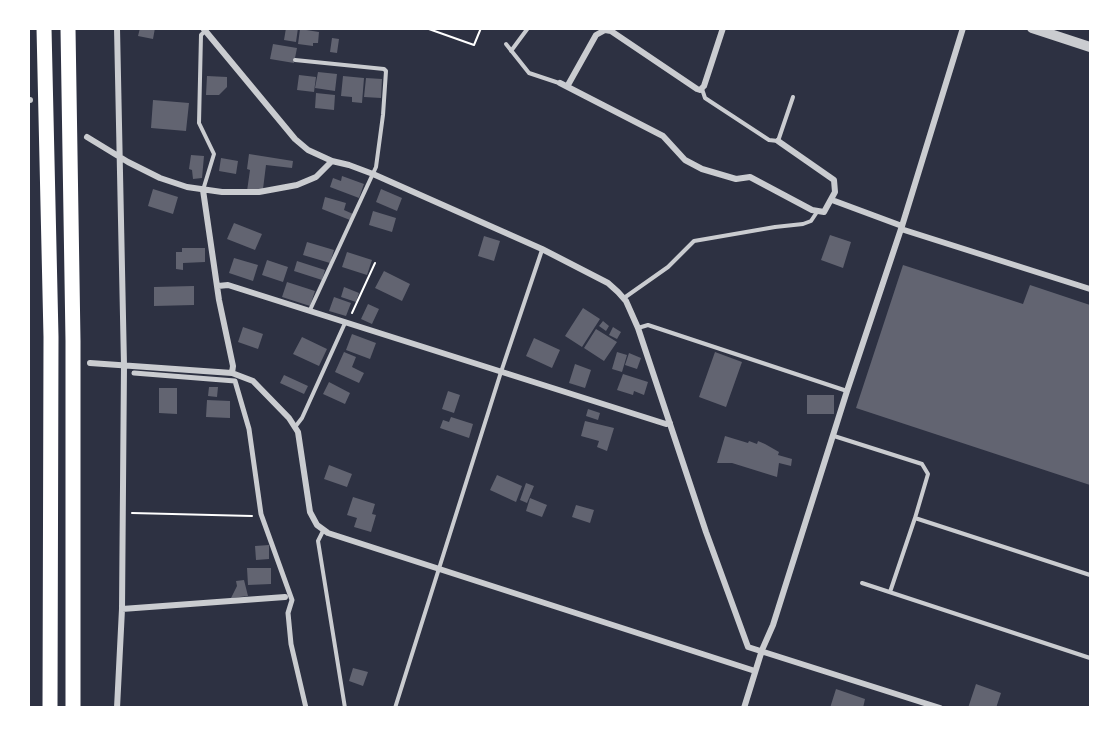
<!DOCTYPE html>
<style>
body{margin:0}
#map{position:relative;width:1119px;height:736px;overflow:hidden;background:#2d3142;font-family:"Times New Roman",serif}
canvas{display:block}
.frame{position:absolute;inset:0;border:30px solid #fff;pointer-events:none}
</style>
<div id="map">
<canvas width="1119" height="736"></canvas>
<div class="frame"></div>
</div>
<script>
const g = document.querySelector('canvas').getContext('2d');
g.lineJoin = 'round';
function paint(path, color) { g.fillStyle = color; g.fill(path, 'evenodd'); }
const toPath = rows => new Path2D(rows.map(r => 'M' + r).join(''));
function strokePath(path, color, width, dash) { g.strokeStyle = color; g.lineWidth = width; g.lineCap = dash ? 'butt' : 'round'; g.setLineDash(dash || []); g.stroke(path); }
paint(toPath([
 [140,28,155,28,153,39,138,36],
 [286,28,298,28,296,42,284,40],
 [300,29,319,32,318,43,313,43,313,46,298,44],
 [332,38,339,39,337,53,330,52],
 [273,44,297,48,294,63,270,59],
 [318,72,337,74,335,91,315,88],
 [299,75,316,77,314,92,297,90],
 [207,76,227,77,227,87,219,95,206,95],
 [343,76,364,78,362,103,352,102,352,97,341,96],
 [366,78,382,79,381,98,364,97],
 [316,93,335,95,334,110,315,108],
 [153,100,189,103,186,131,151,128],
 [249,154,293,161,292,168,266,165,263,189,247,191,250,170,247,169],
 [191,155,204,156,202,178,193,179,192,170,189,169],
 [221,158,238,161,236,174,219,171],
 [342,176,364,184,359,198,330,187,333,178,341,181],
 [153,189,178,197,173,214,148,206],
 [381,189,402,198,397,211,376,202],
 [325,197,346,203,344,210,353,214,350,220,322,209],
 [373,211,396,218,392,232,369,225],
 [234,223,262,234,255,250,227,239],
 [830,235,851,242,843,268,821,260],
 [484,236,500,241,494,261,478,256],
 [307,242,334,250,330,263,303,255],
 [182,248,205,248,205,262,183,263,183,270,176,269,176,252,182,252],
 [347,252,372,260,367,275,342,267],
 [234,258,258,265,253,281,229,273],
 [267,260,288,267,283,282,262,275],
 [297,261,325,270,322,280,294,271],
 [903,265,1023,304,1030,285,1090,305,1090,485,856,408],
 [384,271,410,284,402,301,375,288],
 [287,282,315,291,310,306,282,297],
 [194,286,194,305,154,306,154,287],
 [344,287,359,293,356,302,341,297],
 [334,297,351,303,346,316,329,311],
 [368,304,379,309,372,324,361,319],
 [583,308,600,319,582,347,565,336],
 [603,321,609,326,606,331,599,326],
 [243,327,263,334,258,349,238,342],
 [613,327,621,332,617,339,609,335],
 [596,329,617,342,604,361,584,348],
 [352,334,376,343,370,359,346,350],
 [302,337,327,349,319,366,293,354],
 [534,338,560,350,552,368,526,356],
 [344,352,356,357,352,367,364,373,359,383,335,372],
 [617,352,627,355,622,372,612,369],
 [715,352,742,362,726,407,699,397],
 [629,353,641,358,637,369,625,365],
 [575,364,591,370,585,388,569,383],
 [623,374,648,382,644,395,634,391,633,395,617,390],
 [284,375,308,386,304,394,280,383],
 [329,382,350,393,345,404,323,394],
 [209,387,218,387,217,397,208,396],
 [159,388,177,388,177,414,159,413],
 [448,391,460,395,454,413,442,409],
 [807,395,834,395,834,414,807,414],
 [207,400,230,401,230,418,206,417],
 [588,409,600,413,598,420,586,416],
 [451,417,473,424,469,438,440,428,443,420,449,422],
 [585,421,614,428,607,451,597,447,599,441,581,436],
 [725,436,748,443,749,441,757,444,758,441,765,444,779,452,778,455,792,459,791,466,779,463,777,477,732,463,717,463],
 [329,465,352,474,347,487,324,479],
 [497,475,522,486,516,502,490,490],
 [526,483,534,486,527,503,520,500],
 [353,497,375,504,372,514,376,515,371,532,354,527,357,518,347,515],
 [530,498,547,505,542,517,526,511],
 [576,505,594,510,590,523,572,517],
 [269,545,269,559,256,560,255,546],
 [247,568,271,568,271,584,248,585],
 [244,580,248,596,231,598,237,586,236,581],
 [353,668,368,672,363,686,349,681],
 [976,684,1001,693,996,708,968,708],
 [836,689,865,699,863,708,830,708]
]), '#626471');
strokePath(toPath([
 [426,28,474,45,481,28],
 [352,313,375,263],
 [132,513,252,516]
]), '#fff', 2);
strokePath(toPath([
 [506,44,529,73,559,83],
 [511,51,528,28],
 [295,60,384,69,386,71,383,115,376,167,310,310],
 [702,89,705,98,769,140,778,141,793,97],
 [203,190,214,154,199,123,201,35,205,31],
 [624,298,668,267,694,241,775,227,803,224,811,221,817,212],
 [638,328,648,325,847,391],
 [295,427,302,418,345,323],
 [834,436,922,464,928,474,915,518,1090,575],
 [323,531,318,541,345,708],
 [862,583,1090,658],
 [890,592,915,518],
 [395,708,501,372,542,250]
]), '#caccd0', 4);
strokePath(toPath([
 [134,373,235,381,249,429,261,514,292,600,288,613,291,644,306,708]
]), '#caccd0', 5);
strokePath(toPath([
 [117,28,124,365,122,609,117,708],
 [203,28,295,139,308,150,332,161,349,165,373,174,542,249,608,283,618,292,626,301,638,328,706,532,748,647,940,708],
 [560,83,663,136,685,160,702,169,736,179,750,177,812,210,824,212,835,192,834,180,778,141],
 [568,85,596,35,605,30,611,31,697,89,700,90,704,86,723,28],
 [28,100,30,100],
 [87,137,128,162,160,178,187,187,222,192,259,192,297,185,316,177,332,161],
 [203,190,219,300,233,366,232,373],
 [832,200,902,226],
 [901,229,1090,289],
 [218,286,228,285,666,424,670,423],
 [90,363,232,373,253,381,289,418,298,432,310,512,317,525,328,533,755,671],
 [122,609,285,597],
 [744,708,762,650,773,625,847,391,902,226,963,28]
]), '#caccd0', 6);
strokePath(toPath([
 [1032,28,1090,47]
]), '#caccd0', 10);
strokePath(toPath([
 [44,28,51,337,50,708],
 [68,28,73,341,73,708]
]), '#fff', 15);
</script>
